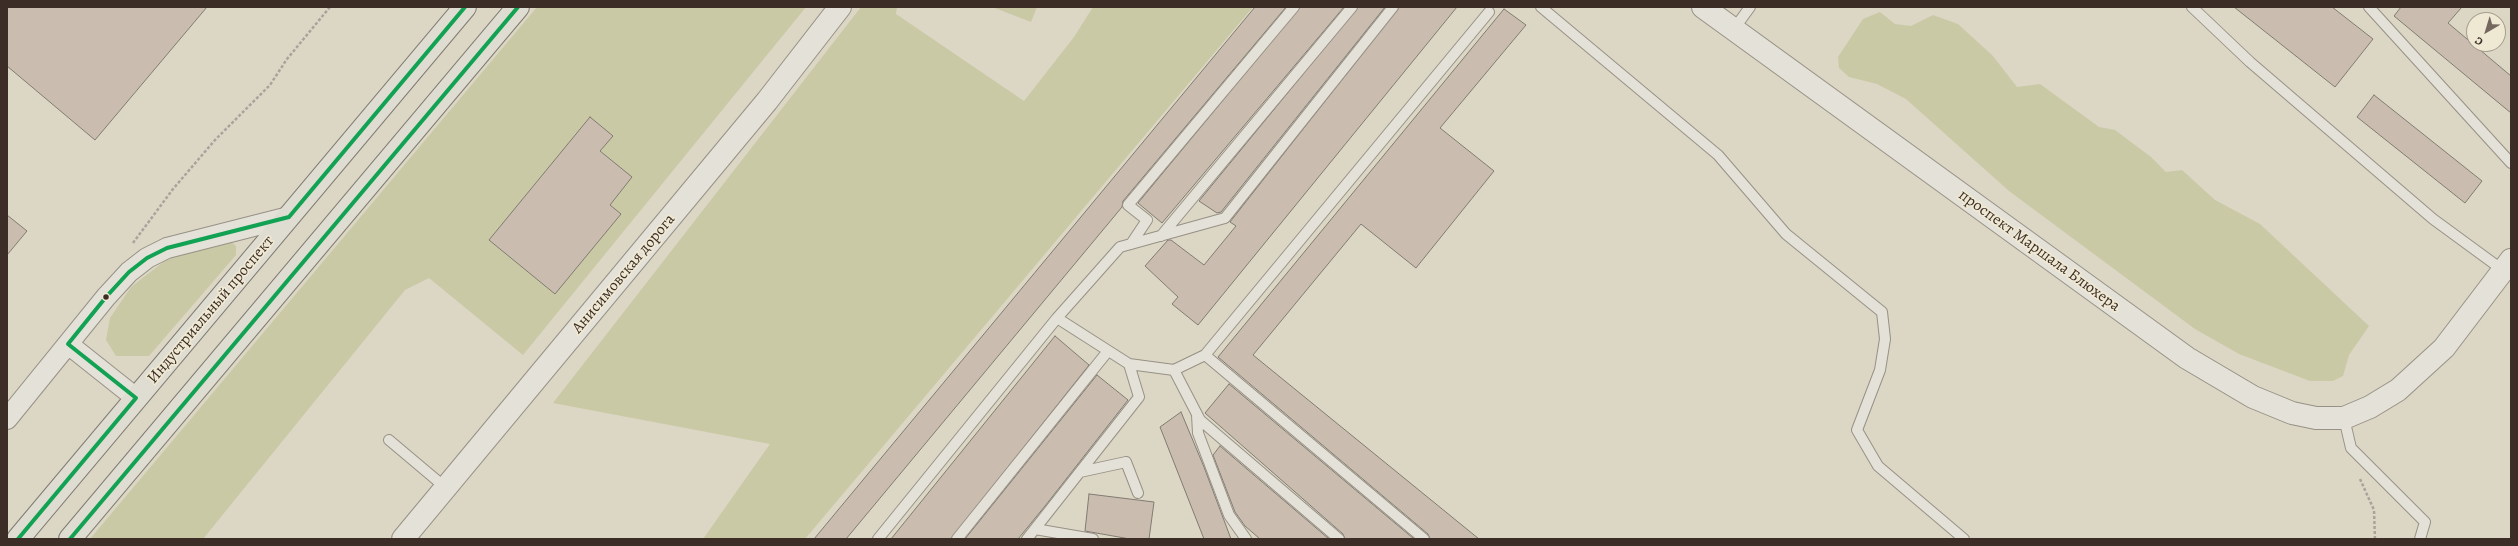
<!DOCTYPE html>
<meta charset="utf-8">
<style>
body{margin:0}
#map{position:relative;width:2518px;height:546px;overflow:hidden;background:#dcd6c4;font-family:Alegreya,serif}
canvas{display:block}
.frame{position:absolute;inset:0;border:8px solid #3c2d27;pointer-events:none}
.north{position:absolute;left:2466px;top:12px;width:40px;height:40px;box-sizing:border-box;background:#efe8d2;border:1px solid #a79d8e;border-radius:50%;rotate:218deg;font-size:11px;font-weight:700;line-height:16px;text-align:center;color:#3c2d27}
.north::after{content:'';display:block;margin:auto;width:14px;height:18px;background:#74685e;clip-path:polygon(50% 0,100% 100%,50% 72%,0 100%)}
</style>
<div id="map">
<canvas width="2518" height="546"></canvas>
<div class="frame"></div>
<div class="north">С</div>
</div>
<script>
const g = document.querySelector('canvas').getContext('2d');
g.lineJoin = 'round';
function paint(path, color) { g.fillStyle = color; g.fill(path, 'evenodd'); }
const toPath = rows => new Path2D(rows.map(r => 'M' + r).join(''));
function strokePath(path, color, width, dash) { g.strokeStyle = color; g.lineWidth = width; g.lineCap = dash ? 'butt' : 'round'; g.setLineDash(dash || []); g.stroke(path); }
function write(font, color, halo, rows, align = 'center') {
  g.font = font + ' Alegreya,serif'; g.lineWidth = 3.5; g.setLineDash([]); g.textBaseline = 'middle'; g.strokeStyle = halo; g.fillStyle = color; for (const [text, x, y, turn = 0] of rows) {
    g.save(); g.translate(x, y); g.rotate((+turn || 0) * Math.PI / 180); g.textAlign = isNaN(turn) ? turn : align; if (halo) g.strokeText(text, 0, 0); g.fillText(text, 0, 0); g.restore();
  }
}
paint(toPath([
 [537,7,806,7,523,355,429,278,405,290,203,539,90,539],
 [861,7,897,7,896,14,1024,101,1074,37,1093,7,1253,7,805,539,703,539,770,444,553,403],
 [992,7,1037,7,1031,22],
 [1880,12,1895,24,1911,26,1933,15,1958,24,1993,56,2017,87,2040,84,2099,127,2115,130,2151,157,2166,172,2182,170,2215,200,2260,224,2369,326,2349,355,2343,376,2333,381,2310,381,2239,354,2195,329,2009,191,1906,99,1877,84,1849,77,1839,68,1838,57,1863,19],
 [229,240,236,246,236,255,149,356,116,356,106,340,110,318,131,287,166,260]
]), '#cac9a5');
const building = toPath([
 [7,7,207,7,95,140,7,66,7,7],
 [1255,7,1286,7,1123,201,1122,207,846,539,814,539,1255,7],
 [1300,7,1344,7,1162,223,1138,203,1300,7],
 [1358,7,1385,7,1221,212,1217,213,1199,201,1358,7],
 [1399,7,1457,7,1198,325,1172,304,1178,297,1145,266,1168,240,1171,240,1204,265,1236,226,1230,222,1399,7],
 [2234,7,2332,7,2373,39,2335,87,2234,7],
 [2401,7,2462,7,2448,23,2511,76,2511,113,2394,16,2401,7],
 [1504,9,1526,25,1440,128,1494,171,1416,268,1361,224,1253,355,1479,539,1430,539,1428,534,1218,357,1504,9],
 [2374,95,2482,181,2465,203,2357,117,2374,95],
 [590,117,613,136,600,151,632,177,610,205,621,214,555,294,489,240,590,117],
 [7,215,27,231,7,255,7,215],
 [1055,336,1089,365,951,539,891,539,1055,336],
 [1097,375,1128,400,1045,506,1018,539,965,539,1097,375],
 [1229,384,1414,539,1345,539,1343,534,1205,413,1229,384],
 [1181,412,1204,467,1231,539,1204,539,1160,427,1181,412],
 [1220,446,1329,539,1260,539,1245,526,1235,512,1213,455,1220,446],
 [1089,494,1154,502,1149,539,1130,539,1085,531,1089,494]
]);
paint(building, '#cabdaf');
strokePath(building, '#807b72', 1);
const service = toPath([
 [1541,7,1718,155,1786,234,1882,312,1885,339,1880,370,1857,430,1878,466,1964,539],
 [2192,7,2250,62,2433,219,2504,271],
 [2369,7,2511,163],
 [1734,29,1750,7],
 [1161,236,1352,7],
 [1131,244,1147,220,1128,205,1294,7],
 [1057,318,1129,364,1174,370,1205,355,1424,539],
 [1205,355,1489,12],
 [1174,370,1200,420,1339,539],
 [1197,415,1198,433,1229,515,1246,539],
 [2344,418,2351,448,2425,522,2420,539],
 [389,440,446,488],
 [1080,472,1126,462,1138,493],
 [1035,529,1093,539],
 [878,539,1057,318,1120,247,1225,218,1393,7],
 [957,539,1108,351],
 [1027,539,1139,397,1129,364]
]);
const minor = toPath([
 [68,344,136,398],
 [7,419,106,297,129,272,147,258,167,248,289,217]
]);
const tertiary = toPath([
 [1703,7,2187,358,2253,397,2292,413,2316,418,2344,418,2370,407,2398,390,2444,348,2511,260],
 [403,539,767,101,840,7]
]);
const primary = toPath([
 [18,539,465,7],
 [70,539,518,7]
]);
strokePath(service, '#979186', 12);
strokePath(minor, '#979186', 22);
strokePath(tertiary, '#979186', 24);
strokePath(primary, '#807b72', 24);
strokePath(toPath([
 [133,243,173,189,215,140,270,85,287,59,330,7],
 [2360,479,2374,510,2375,539]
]), '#a8a49d', 2.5, [3, 2]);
strokePath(service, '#e4e1d8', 10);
strokePath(minor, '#e4e1d8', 20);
strokePath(tertiary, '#e4e1d8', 22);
strokePath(primary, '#dfdcd1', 22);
strokePath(toPath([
 [18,539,136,398,68,344,106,297,129,272,147,258,167,248,289,217,465,7],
 [70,539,518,7]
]), '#12a253', 4);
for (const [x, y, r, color] of [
 [106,297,3.5,"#3c2d27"]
]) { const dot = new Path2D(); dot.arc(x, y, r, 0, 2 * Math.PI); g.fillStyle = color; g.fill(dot); strokePath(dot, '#efe8d2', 1.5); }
write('16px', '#3c2d27', '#efe8d2', [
 ["проспект Маршала Блюхера",2039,251,36],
 ["Анисимовская дорога",624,274,-50],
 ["Индустриальный проспект",211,310,-50]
]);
</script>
